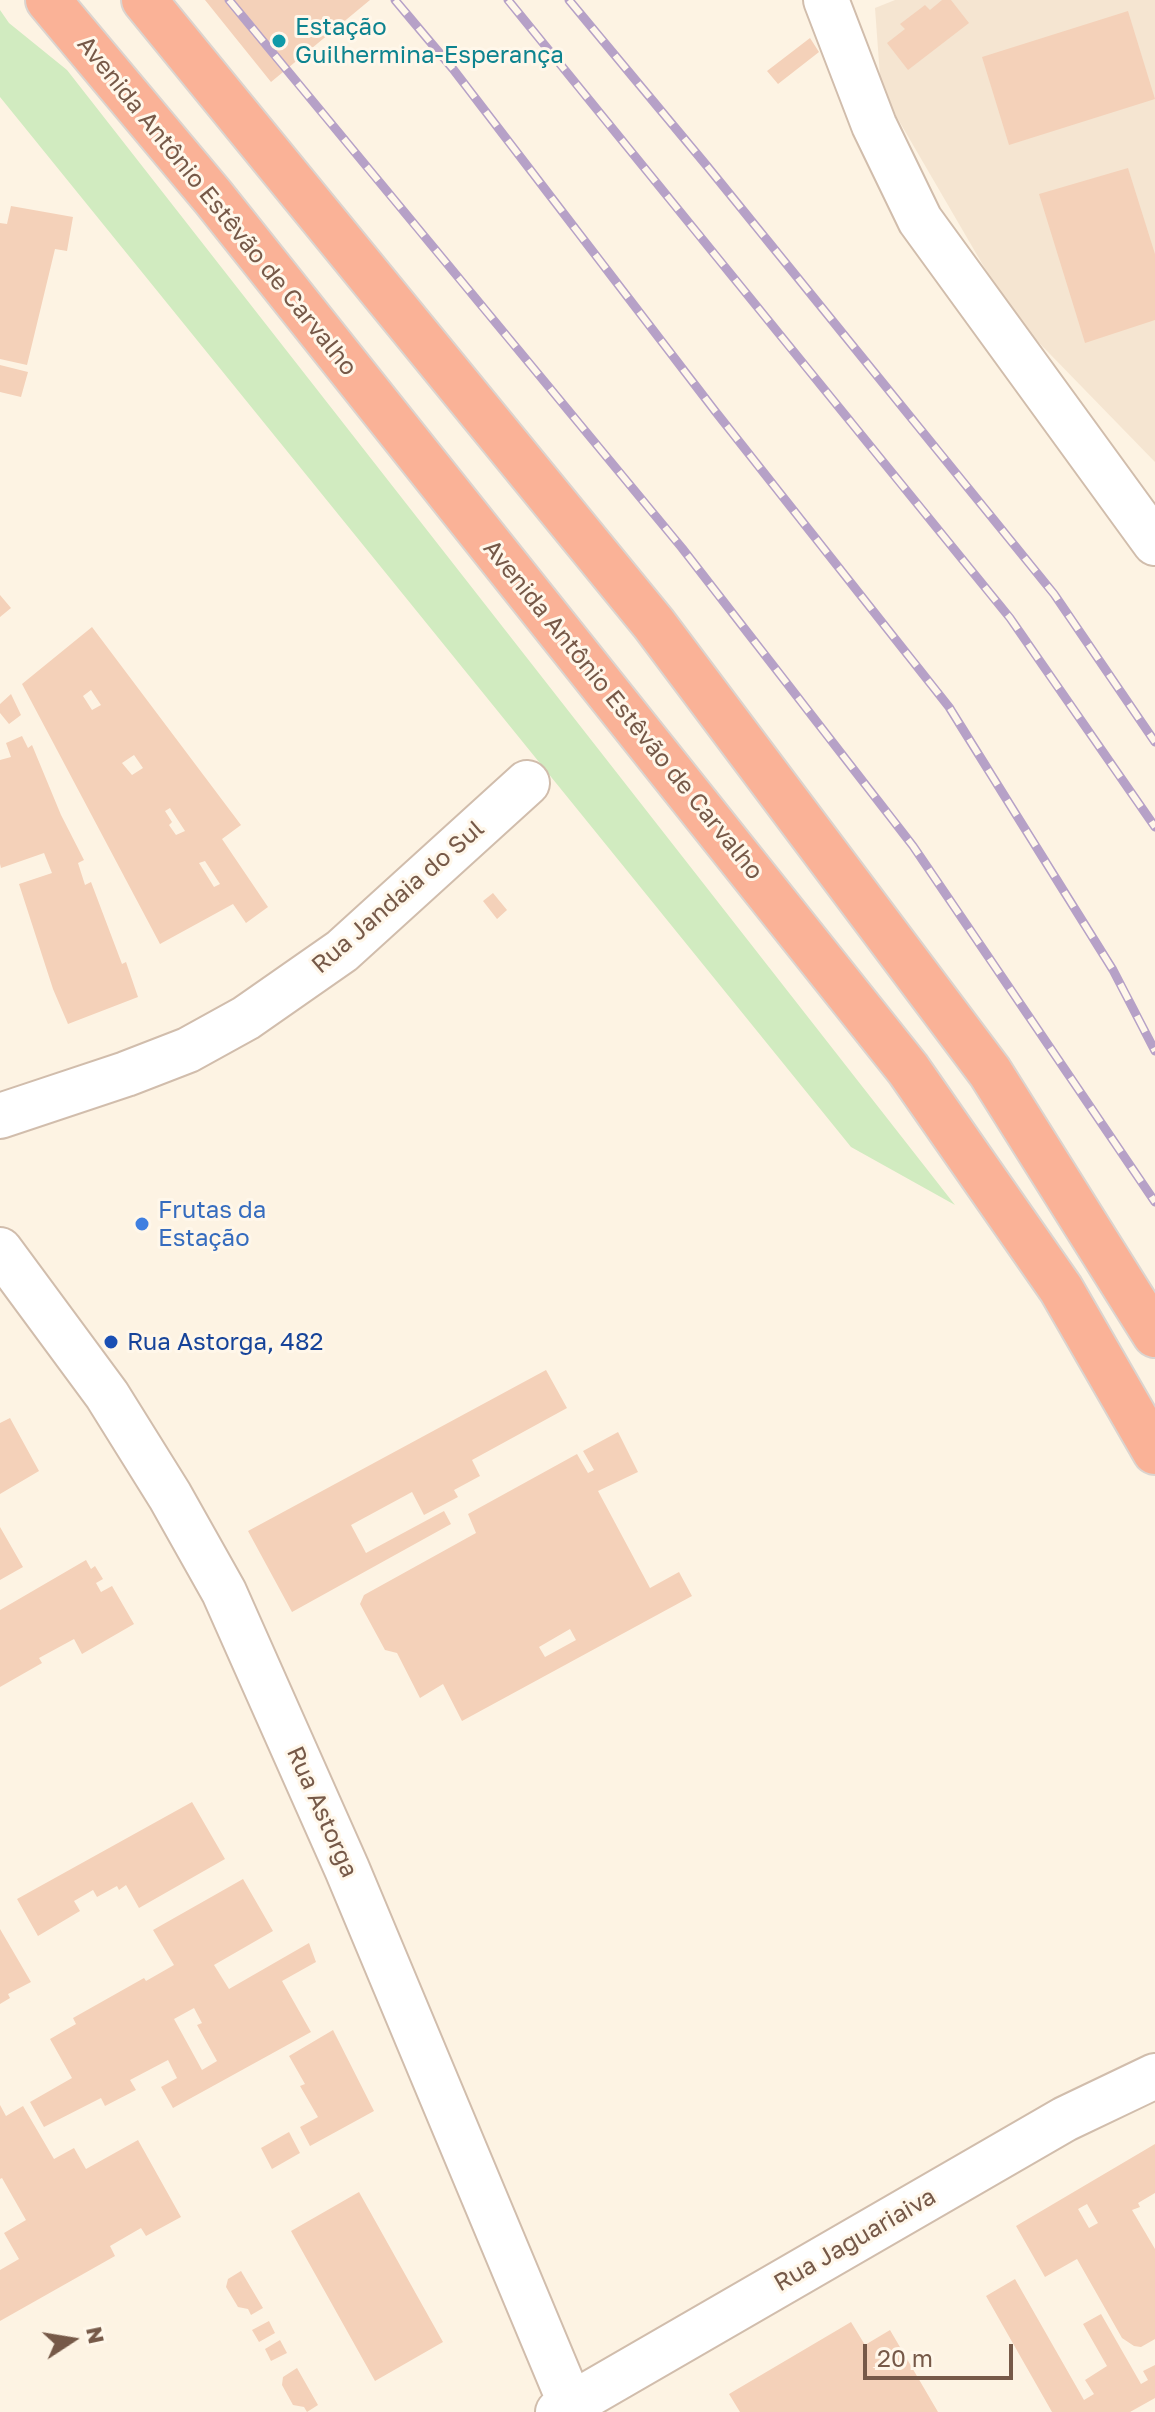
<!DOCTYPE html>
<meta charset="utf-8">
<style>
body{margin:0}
#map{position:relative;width:1155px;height:2412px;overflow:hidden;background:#fdf3e3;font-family:"Golos Text",sans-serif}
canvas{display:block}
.north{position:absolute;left:32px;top:2300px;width:80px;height:80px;-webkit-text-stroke:6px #fff7ea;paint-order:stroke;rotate:78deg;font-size:22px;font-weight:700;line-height:32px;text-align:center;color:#765948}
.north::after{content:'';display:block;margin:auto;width:28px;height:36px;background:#765948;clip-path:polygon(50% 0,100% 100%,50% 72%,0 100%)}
.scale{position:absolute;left:863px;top:2344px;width:150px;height:36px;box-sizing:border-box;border:4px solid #765948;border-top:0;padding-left:10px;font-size:24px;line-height:28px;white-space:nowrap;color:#765948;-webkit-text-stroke:6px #fff7ea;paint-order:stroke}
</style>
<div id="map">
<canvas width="1155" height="2412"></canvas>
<div class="north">N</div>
<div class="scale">20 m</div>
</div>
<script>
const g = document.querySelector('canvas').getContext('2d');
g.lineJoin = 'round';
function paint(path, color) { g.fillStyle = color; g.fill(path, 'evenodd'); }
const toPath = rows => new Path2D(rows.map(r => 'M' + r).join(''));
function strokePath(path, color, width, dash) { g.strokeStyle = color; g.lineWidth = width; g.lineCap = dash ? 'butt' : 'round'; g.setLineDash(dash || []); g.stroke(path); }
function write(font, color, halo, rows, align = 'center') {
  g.font = font + ' "Golos Text",sans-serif'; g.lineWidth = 6; g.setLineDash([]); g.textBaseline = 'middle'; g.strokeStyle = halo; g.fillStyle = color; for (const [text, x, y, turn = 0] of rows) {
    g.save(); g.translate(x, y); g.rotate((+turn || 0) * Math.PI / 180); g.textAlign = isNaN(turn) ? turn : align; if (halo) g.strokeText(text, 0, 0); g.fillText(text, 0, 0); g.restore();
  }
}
paint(toPath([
 [895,0,1155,0,1155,462,1012,315,881,90,875,8]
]), '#f5e5d1');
paint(toPath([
 [0,10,9,23,67,70,955,1205,851,1147,0,97]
]), '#d1ebc0');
paint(toPath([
 [205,0,370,0,271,82],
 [942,0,951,0,969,23,908,70,887,43,905,29,900,24,925,5,930,10],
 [1128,11,1155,99,1009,145,982,57],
 [810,38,819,52,778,84,767,71],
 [1128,168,1155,254,1155,320,1085,343,1039,194],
 [11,206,73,217,67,251,55,249,27,365,0,359,0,223,7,224],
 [0,365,28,372,21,397,0,392],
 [0,595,11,608,0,617],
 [92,627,241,825,222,839,268,907,246,923,233,904,160,944,22,684],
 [91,690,101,705,92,710,83,696],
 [134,755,143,768,132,775,122,763],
 [170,808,185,831,176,835,169,825,172,822,165,811],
 [205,861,220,884,214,887,199,863],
 [11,694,21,715,9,724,0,713,0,704],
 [22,736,28,748,32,745,61,815,84,860,78,863,85,885,91,882,122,964,126,962,138,997,68,1024,53,989,19,884,52,873,44,853,1,868,0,864,0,760,11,757,6,743],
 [493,893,507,910,497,919,483,901],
 [546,1370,567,1408,472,1460,480,1476,454,1490,458,1497,424,1515,412,1492,351,1525,366,1553,444,1511,451,1524,292,1612,248,1531],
 [10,1418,39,1471,0,1494,0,1423],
 [618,1432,638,1472,598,1491,650,1588,679,1572,692,1596,462,1721,443,1684,420,1698,397,1653,385,1650,360,1604,364,1595,476,1533,468,1514,577,1454,588,1473,594,1470,583,1451],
 [570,1629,576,1640,545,1657,539,1647],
 [0,1527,23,1567,0,1580],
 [86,1560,91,1569,95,1566,103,1579,96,1583,101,1592,112,1586,134,1624,82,1654,74,1639,39,1658,42,1663,0,1687,0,1610],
 [192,1802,225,1859,139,1908,126,1885,119,1890,117,1886,97,1897,93,1890,74,1901,80,1911,38,1936,17,1899],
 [243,1879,273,1931,214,1965,229,1989,309,1943,316,1962,282,1981,311,2032,173,2108,161,2087,177,2078,168,2060,130,2080,136,2090,105,2106,101,2098,44,2127,30,2102,72,2078,50,2039,76,2024,73,2018,144,1978,146,1981,174,1965,153,1930],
 [194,2008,202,2023,197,2025,217,2061,202,2070,174,2019],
 [0,1929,31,1982,8,1994,10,1998,0,2004],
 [333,2030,374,2111,310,2146,300,2127,318,2117,300,2086,305,2084,289,2056],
 [0,2105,6,2116,23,2106,54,2159,74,2148,86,2169,138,2140,181,2217,146,2236,141,2228,110,2246,115,2256,0,2321,0,2270,19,2259,4,2233,26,2220,2,2178,0,2179],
 [289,2132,300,2153,272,2169,261,2148],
 [1155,2144,1155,2193,1138,2203,1140,2207,1132,2210,1155,2249,1155,2339,1141,2347,1134,2346,1122,2338,1077,2259,1045,2277,1016,2226],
 [1087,2204,1098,2223,1089,2228,1078,2209],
 [359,2192,443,2342,375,2381,291,2231],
 [241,2271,263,2308,251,2315,248,2309,238,2307,226,2287,228,2279],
 [1015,2279,1084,2400,1094,2394,1085,2380,1107,2366,1083,2324,1101,2314,1141,2384,1148,2380,1143,2371,1155,2365,1155,2398,1130,2412,1052,2412,986,2296],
 [269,2321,275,2333,259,2342,252,2330],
 [851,2322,865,2345,890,2330,938,2412,740,2412,729,2394],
 [280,2340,287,2353,271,2361,265,2349],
 [297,2368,318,2405,307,2412,304,2407,293,2405,282,2385,283,2377]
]), '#f4d1b9');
const minor = toPath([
 [826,0,874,125,920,220,1155,543],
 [0,1116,126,1074,188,1050,246,1018,342,951,527,783],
 [0,1250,107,1395,170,1496,224,1592,347,1869,574,2412],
 [558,2412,1065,2119,1155,2076]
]);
const highway = toPath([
 [48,0,213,197,908,1069,1061,1289,1155,1452],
 [144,0,654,624,990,1072,1155,1335]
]);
strokePath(minor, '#d1bdac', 48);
strokePath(highway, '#dbd4cf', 48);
strokePath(minor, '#fff', 44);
strokePath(highway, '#fab297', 44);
const rail = toPath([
 [229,0,682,548,913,846,1155,1202],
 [395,0,453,69,715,411,949,707,1113,970,1155,1051],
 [508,0,1010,618,1155,827],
 [569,0,707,166,1054,594,1155,742]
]);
strokePath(rail, '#b6a1c7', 9);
strokePath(rail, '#fff7ea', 6, [18]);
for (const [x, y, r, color] of [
 [279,41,8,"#0f9aa8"],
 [142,1224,8,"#3f7fe0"],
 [111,1342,8,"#1a4fb4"]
]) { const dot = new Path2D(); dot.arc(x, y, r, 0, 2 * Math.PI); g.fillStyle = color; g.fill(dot); strokePath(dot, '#fff7ea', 3); }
write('24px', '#0d838f', '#fff7ea', [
 ["Estação",295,27],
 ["Guilhermina-Esperança",295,55]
], 'left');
write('24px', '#765948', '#fff7ea', [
 ["Avenida Antônio Estêvão de Carvalho",217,206,51],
 ["Avenida Antônio Estêvão de Carvalho",623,710,51],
 ["Rua Jandaia do Sul",398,897,-41],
 ["Rua Astorga",322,1812,66],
 ["Rua Jaguariaiva",855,2240,-30]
]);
write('24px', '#366cbe', '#fff7ea', [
 ["Frutas da",158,1210],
 ["Estação",158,1238]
], 'left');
write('24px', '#164399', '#fff7ea', [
 ["Rua Astorga, 482",127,1342]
], 'left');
</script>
